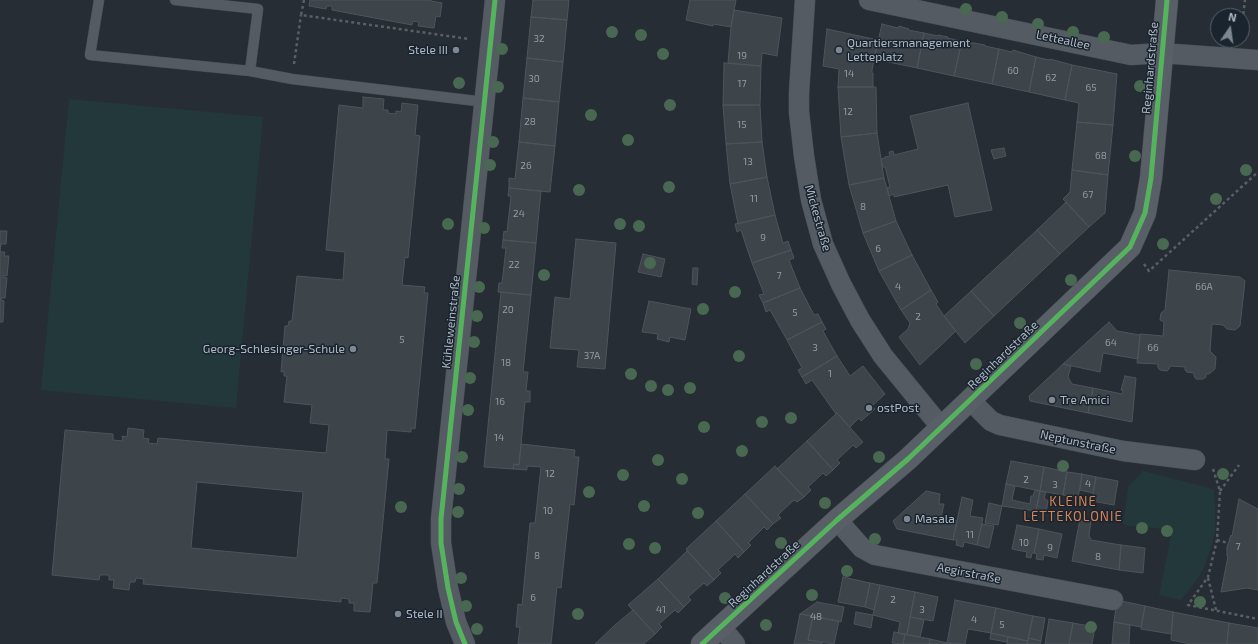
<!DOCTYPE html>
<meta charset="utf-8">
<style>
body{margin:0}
#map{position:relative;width:1258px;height:644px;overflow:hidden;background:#262d34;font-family:"Exo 2",sans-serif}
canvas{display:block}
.north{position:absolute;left:1210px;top:8px;width:40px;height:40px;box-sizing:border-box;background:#19242e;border:1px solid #55606b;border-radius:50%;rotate:13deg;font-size:11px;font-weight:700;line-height:16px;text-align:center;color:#aeb9c6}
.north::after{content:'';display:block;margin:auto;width:14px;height:18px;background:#7e8893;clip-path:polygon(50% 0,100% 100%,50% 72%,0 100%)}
</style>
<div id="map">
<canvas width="1258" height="644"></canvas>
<div class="north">N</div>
</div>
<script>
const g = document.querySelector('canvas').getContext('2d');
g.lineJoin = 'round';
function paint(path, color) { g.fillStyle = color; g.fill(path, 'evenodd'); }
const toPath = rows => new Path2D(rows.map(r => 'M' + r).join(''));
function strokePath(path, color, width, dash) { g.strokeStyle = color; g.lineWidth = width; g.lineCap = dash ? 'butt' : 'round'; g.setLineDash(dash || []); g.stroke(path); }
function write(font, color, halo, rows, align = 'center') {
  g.font = font + ' "Exo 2",sans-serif'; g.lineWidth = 3; g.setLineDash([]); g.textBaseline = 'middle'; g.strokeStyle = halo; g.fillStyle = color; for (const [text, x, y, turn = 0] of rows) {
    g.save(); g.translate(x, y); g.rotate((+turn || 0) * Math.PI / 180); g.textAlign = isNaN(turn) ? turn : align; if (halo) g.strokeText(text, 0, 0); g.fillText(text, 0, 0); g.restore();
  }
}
paint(toPath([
 [69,99,263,117,236,408,41,390],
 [1143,471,1214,489,1215,509,1215,532,1211,548,1204,568,1196,581,1181,600,1159,595,1172,530,1123,525,1128,487]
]), '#23383a');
const building = toPath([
 [310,0,431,0,431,1,442,3,440,17,436,16,434,28,418,26,419,22,413,21,412,25,332,10,332,6,327,6,326,9,309,6,310,0],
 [533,0,569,0,567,20,531,17,533,0],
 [690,0,736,0,731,27,713,24,713,26,686,20,690,0],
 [734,10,782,18,777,56,762,53,761,66,728,63,731,27,734,10],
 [531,17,567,20,563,62,527,58,531,17],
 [882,24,898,28,899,26,909,29,908,30,924,33,917,68,874,59,882,24],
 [827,29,878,40,872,70,872,73,873,73,873,87,838,87,839,69,823,66,827,29],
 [924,33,938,36,938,35,948,37,947,38,962,41,954,76,917,68,924,33],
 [962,41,985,45,985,46,999,49,992,84,954,76,962,41],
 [999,49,1012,52,1013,50,1036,57,1029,92,992,84,999,49],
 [1036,57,1049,60,1050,59,1072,65,1065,100,1029,92,1036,57],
 [527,58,563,62,559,102,523,98,527,58],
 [724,63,761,66,760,105,723,105,724,63],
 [1072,65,1117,74,1113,125,1077,122,1079,103,1065,100,1072,65],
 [838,87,876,87,877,133,841,137,838,87],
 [363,97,384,99,383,110,388,110,388,113,396,114,396,111,401,112,402,103,418,105,415,135,420,136,408,258,405,257,402,285,425,287,424,293,428,293,415,429,411,428,411,432,387,430,385,459,389,459,377,583,373,583,370,612,354,611,354,603,349,603,349,599,341,598,341,602,143,584,144,579,136,578,135,582,130,582,129,590,113,588,114,580,109,580,109,575,100,575,99,580,52,575,65,430,113,434,113,440,123,441,122,436,127,437,128,428,144,430,143,438,149,439,148,443,157,444,158,438,326,453,329,425,310,423,312,405,284,402,287,376,284,376,284,371,281,372,285,326,288,326,289,321,292,321,297,276,343,280,345,252,326,250,339,105,363,108,363,97],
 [197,482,303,492,297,558,191,548,197,482],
 [523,98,559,102,555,146,519,142,523,98],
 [968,103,992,210,955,217,948,185,894,197,894,194,889,196,887,188,890,187,885,167,882,167,881,159,885,158,885,157,890,156,889,152,893,151,894,155,918,149,910,116,968,103],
 [723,105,760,105,762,142,726,144,723,105],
 [1077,122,1113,125,1108,175,1072,170,1077,122],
 [877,133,884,178,849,185,841,137,877,133],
 [519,142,555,146,550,192,509,188,509,178,515,179,519,142],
 [762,142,767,177,730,184,726,144,762,142],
 [1004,148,1006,156,994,159,991,150,1004,148],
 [1072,170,1108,175,1105,213,1089,227,1063,199,1070,192,1072,170],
 [767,177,775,215,738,224,730,184,767,177],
 [884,178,896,221,863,233,849,185,884,178],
 [509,188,541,191,536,243,503,240,504,231,507,232,511,196,508,196,509,188],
 [1066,202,1089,227,1060,254,1037,230,1066,202],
 [775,215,783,243,788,241,791,250,752,263,741,230,737,232,735,224,775,215],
 [896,221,912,255,879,271,863,233,896,221],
 [1037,230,1060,254,994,316,971,291,1037,230],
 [0,231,7,231,6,244,1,244,0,252,5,252,4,256,9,256,7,276,3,275,3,277,7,278,5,298,1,298,1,300,4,301,3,322,0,322,0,231],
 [576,239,616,243,605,369,577,367,579,350,550,348,555,297,570,299,576,239],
 [503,240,536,243,531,295,498,292,499,283,502,283,506,248,502,248,503,240],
 [791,250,794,258,789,260,800,288,763,303,759,295,764,294,752,263,791,250],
 [643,254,665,259,661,277,638,272,643,254],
 [912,255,931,290,901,310,879,271,912,255],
 [693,268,698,268,697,285,692,284,693,268],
 [1169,270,1240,277,1245,281,1240,326,1235,330,1227,329,1223,325,1212,324,1210,351,1216,357,1215,369,1209,374,1206,374,1206,377,1203,379,1196,379,1194,376,1194,373,1187,372,1185,370,1185,367,1170,366,1169,369,1167,371,1160,370,1158,368,1158,364,1137,363,1140,334,1163,336,1164,322,1160,320,1161,313,1165,310,1169,270],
 [800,288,814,315,818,314,822,322,787,340,770,310,766,312,763,303,800,288],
 [931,290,938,302,936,304,944,316,956,331,920,365,899,337,908,329,910,323,901,310,931,290],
 [971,291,994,316,965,343,944,316,971,291],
 [501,292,531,295,523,372,528,372,526,391,530,391,530,402,525,402,519,465,514,464,513,469,484,467,501,292],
 [649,301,691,309,685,340,670,337,669,342,657,339,658,334,642,332,649,301],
 [822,322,826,329,823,331,837,356,802,377,798,370,802,368,787,340,822,322],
 [1109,322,1117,331,1140,335,1138,359,1103,353,1100,372,1063,364,1109,322],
 [837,356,850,376,863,366,885,394,872,406,875,409,861,421,859,418,850,427,837,413,836,414,812,380,806,384,802,377,837,356],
 [1063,364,1071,366,1068,377,1072,384,1093,388,1088,413,1030,401,1029,396,1063,364],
 [1125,376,1136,378,1132,422,1088,413,1093,388,1122,394,1123,390,1121,390,1125,376],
 [837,413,863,442,856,448,853,445,837,460,840,463,833,470,807,441,837,413],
 [807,441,833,470,826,476,823,473,808,487,811,490,804,497,777,469,807,441],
 [521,444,575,450,574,457,579,457,574,505,570,504,561,588,557,587,551,644,518,644,520,627,516,627,518,604,522,605,530,523,535,523,541,467,527,466,527,470,513,469,514,464,519,465,521,444],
 [1011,461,1044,467,1040,491,1006,484,1011,461],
 [775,466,804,497,797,502,794,500,778,515,781,518,773,524,745,494,775,466],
 [1044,467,1067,472,1063,495,1040,491,1044,467],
 [1067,472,1082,474,1078,498,1063,495,1067,472],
 [1082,474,1096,477,1093,493,1080,490,1082,474],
 [1096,477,1118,481,1114,505,1092,501,1096,477],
 [1006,484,1015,486,1012,500,1030,504,1031,496,1033,496,1035,490,1040,491,1036,511,1002,506,1006,484],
 [926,491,940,494,939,504,944,504,941,518,957,521,953,540,897,529,893,521,926,491],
 [1040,491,1046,492,1044,498,1048,501,1046,513,1036,511,1040,491],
 [745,494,773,524,767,530,764,527,748,543,751,545,744,552,716,521,745,494],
 [962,497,973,500,970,516,983,518,977,545,964,542,963,547,956,545,957,540,953,540,962,497],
 [1239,499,1258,509,1258,590,1247,588,1221,592,1228,556,1227,556,1227,547,1231,535,1232,536,1239,499],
 [989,503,1002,506,998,525,985,523,989,503],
 [1080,519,1091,521,1089,535,1091,540,1121,545,1119,570,1072,561,1080,519],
 [716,521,744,552,738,558,735,554,718,570,721,573,714,580,686,549,716,521],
 [982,524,994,526,989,548,977,545,982,524],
 [1017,525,1039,529,1034,553,1032,553,1031,558,1026,557,1027,552,1012,549,1017,525],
 [1039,529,1062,534,1057,558,1044,555,1043,560,1036,559,1037,554,1034,553,1039,529],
 [1121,545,1145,548,1143,573,1119,570,1121,545],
 [687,551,714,580,707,586,704,583,688,597,691,600,684,607,658,579,687,551],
 [843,577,870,583,865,607,838,602,843,577],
 [658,579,684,607,678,613,675,610,659,624,662,627,655,634,628,605,658,579],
 [870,583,880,585,874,610,865,607,870,583],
 [880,585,915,592,907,635,898,633,900,622,873,615,880,585],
 [915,592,938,597,933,621,910,617,915,592],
 [955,600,996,608,991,633,968,629,965,644,947,643,955,600],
 [1117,600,1145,606,1141,627,1114,622,1117,600],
 [817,602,844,607,841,622,800,614,817,602],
 [1145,606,1173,612,1171,634,1141,629,1145,606],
 [996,608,1033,616,1028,641,991,633,996,608],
 [633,610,655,634,644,644,595,644,615,625,633,610],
 [856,612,873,615,871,628,854,624,856,612],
 [1173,612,1229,623,1227,644,1191,644,1171,640,1173,612],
 [800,614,813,616,808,640,822,642,822,644,794,644,800,614],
 [813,616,839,621,834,644,808,640,813,616],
 [1033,616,1045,618,1041,641,1028,638,1033,616],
 [910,617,924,620,920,637,907,635,910,617],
 [1049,619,1073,623,1069,644,1045,644,1049,619],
 [1114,622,1130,625,1129,644,1112,644,1114,622],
 [1073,623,1095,627,1092,644,1069,644,1073,623],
 [1229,623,1258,628,1258,644,1227,644,1229,623],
 [894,632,905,634,903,644,892,643,894,632],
 [991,633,1008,637,1007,642,990,639,991,633],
 [905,634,930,639,929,644,903,644,905,634],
 [1008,637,1028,641,1027,644,1007,644,1008,637],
 [1028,638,1041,641,1040,644,1027,644,1028,638],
 [930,639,952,644,929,644,930,639]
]);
paint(building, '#3d444a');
strokePath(building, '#4d545c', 1);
const lane = toPath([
 [99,0,90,55,250,71,292,79,485,102],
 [175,0,258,9,250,71]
]);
const street = toPath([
 [805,0,799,93,799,112,804,156,811,200,823,244,841,284,860,320,883,356,941,427],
 [869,0,1131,55,1161,53,1258,60],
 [970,400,991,421,1000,425,1123,451,1195,460],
 [837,520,862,548,875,555,1113,600],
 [721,627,735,644],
 [465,644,456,622,448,588,441,543,441,519,495,0]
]);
const secondary = toPath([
 [702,644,837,520,908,459,970,400,1130,247,1145,213,1151,178,1167,0]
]);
strokePath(lane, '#44494f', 11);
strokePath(street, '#44494f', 21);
strokePath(secondary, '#44494f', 23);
strokePath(toPath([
 [304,0,301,15,469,39],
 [1242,26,1245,0],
 [294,64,301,15],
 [1144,264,1149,271,1258,172],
 [1213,469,1220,491,1217,540,1208,577,1188,605,1258,619],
 [1220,491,1239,465],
 [1217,540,1228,543],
 [1208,578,1216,610]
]), '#586065', 2.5, [3, 3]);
strokePath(lane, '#555b62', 10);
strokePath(street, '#555b62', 20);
strokePath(secondary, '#595f67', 22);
strokePath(toPath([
 [465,644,456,622,448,588,441,543,441,519,495,0],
 [702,644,837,520,908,459,970,400,1130,247,1145,213,1151,178,1167,0]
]), '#56b35d', 5);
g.fillStyle = '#486852';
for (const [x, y] of [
 [966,9],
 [1002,17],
 [1038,24],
 [612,32],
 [1073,32],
 [641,35],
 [1104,37],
 [502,49],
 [663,54],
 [459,83],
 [1140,86],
 [498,87],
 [670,105],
 [591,115],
 [628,140],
 [493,142],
 [1135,156],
 [490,165],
 [1246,170],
 [669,187],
 [579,190],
 [1216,199],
 [448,224],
 [620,224],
 [639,226],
 [484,228],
 [1163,244],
 [650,263],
 [544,275],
 [1071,280],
 [479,287],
 [735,292],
 [703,309],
 [477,316],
 [1020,323],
 [474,342],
 [739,356],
 [976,364],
 [631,374],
 [470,378],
 [651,386],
 [690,388],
 [668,390],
 [468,410],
 [791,418],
 [762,422],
 [704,427],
 [742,451],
 [462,457],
 [879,457],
 [658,460],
 [1063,466],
 [1223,474],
 [623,475],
 [682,479],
 [459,489],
 [589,492],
 [825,503],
 [644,506],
 [401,507],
 [458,512],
 [698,513],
 [1142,528],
 [1167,531],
 [875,539],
 [781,543],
 [629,544],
 [655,548],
 [847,571],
 [461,578],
 [812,595],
 [725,598],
 [1200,602],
 [466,606],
 [578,614],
 [766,625],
 [1091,627],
 [477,629]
]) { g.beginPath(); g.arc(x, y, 6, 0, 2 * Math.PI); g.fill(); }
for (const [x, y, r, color] of [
 [456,50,4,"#7e8893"],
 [839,50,4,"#7e8893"],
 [353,349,4,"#7e8893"],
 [1052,400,4,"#7e8893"],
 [869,408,4,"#7e8893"],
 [907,519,4,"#7e8893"],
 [398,614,4,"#7e8893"]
]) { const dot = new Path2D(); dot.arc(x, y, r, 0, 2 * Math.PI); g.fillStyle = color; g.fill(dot); strokePath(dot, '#19242e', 1.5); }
write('10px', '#929ca7', null, [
 ["32",539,39],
 ["19",742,56],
 ["60",1013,71],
 ["14",849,74],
 ["62",1051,78],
 ["30",534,79],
 ["17",742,84],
 ["65",1091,88],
 ["12",848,112],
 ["28",530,122],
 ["15",742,125],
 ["68",1101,156],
 ["13",748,162],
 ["26",526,166],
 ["67",1088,195],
 ["11",754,199],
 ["8",863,207],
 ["24",519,214],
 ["9",763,238],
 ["6",878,249],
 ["22",514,265],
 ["7",779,276],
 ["4",898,287],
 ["66A",1204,287],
 ["20",508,310],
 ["5",795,313],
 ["2",918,317],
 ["5",402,340],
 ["64",1111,343],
 ["3",815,348],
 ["66",1153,348],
 ["37A",592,356],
 ["18",506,363],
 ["1",830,374],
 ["16",500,402],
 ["14",499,438],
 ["12",550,474],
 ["2",1026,480],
 ["4",1088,484],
 ["3",1055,485],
 ["10",548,511],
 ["11",970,535],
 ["10",1024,543],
 ["7",1238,547],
 ["9",1050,548],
 ["8",537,556],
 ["8",1098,557],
 ["6",533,598],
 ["2",893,600],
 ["41",661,610],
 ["3",922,610],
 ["48",816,617],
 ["4",974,620],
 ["5",1002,625]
]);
write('12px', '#aeb9c6', '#19242e', [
 ["Letteallee",1063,40,12],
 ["Reginhardstraße",1150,68,-85],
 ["Mickestraße",818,218,74],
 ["Kühleweinstraße",451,322,-84],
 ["Reginhardstraße",1003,355,-44],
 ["Neptunstraße",1078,442,12],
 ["Aegirstraße",969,573,11],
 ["Reginhardstraße",764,574,-43]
]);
write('12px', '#aeb9c6', '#19242e', [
 ["Quartiersmanagement",847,43],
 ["Letteplatz",847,57],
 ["Stele III",448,50,"right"],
 ["Georg-Schlesinger-Schule",345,349,"right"],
 ["Tre Amici",1060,400],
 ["ostPost",877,408],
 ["Masala",915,519],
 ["Stele II",406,614]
], 'left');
g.letterSpacing = '1px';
write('13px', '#d98356', '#19242e', [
 ["KLEINE",1073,502],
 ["LETTEKOLONIE",1073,517]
]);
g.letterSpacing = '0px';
</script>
